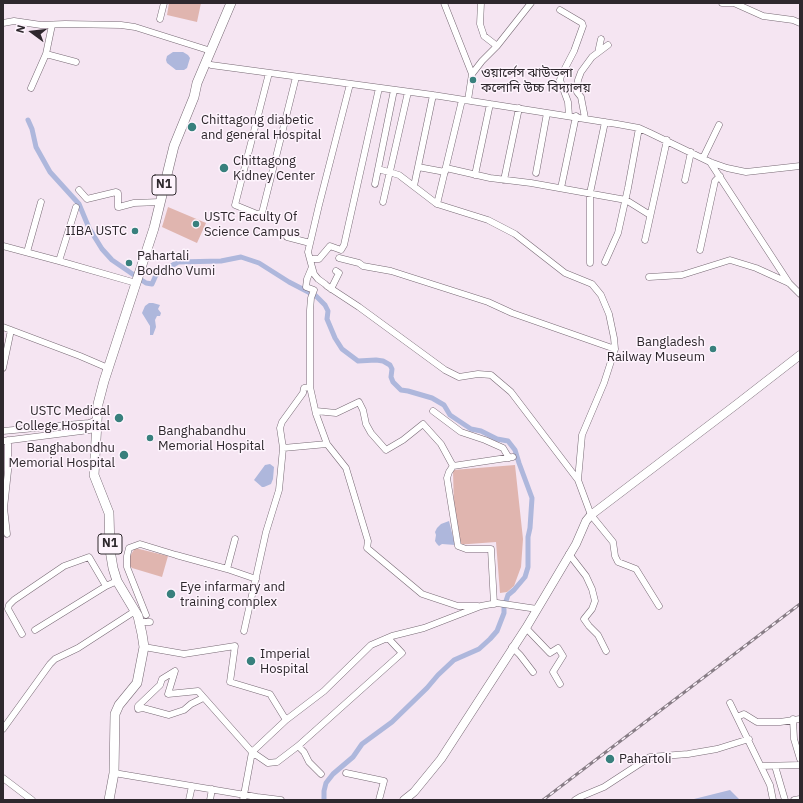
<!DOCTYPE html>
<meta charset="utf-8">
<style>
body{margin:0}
#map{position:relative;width:803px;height:803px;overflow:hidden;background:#f5e5f2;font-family:"IBM Plex Sans",sans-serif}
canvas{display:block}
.frame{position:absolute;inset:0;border:4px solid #2e282d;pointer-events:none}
.north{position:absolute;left:12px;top:12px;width:40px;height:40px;-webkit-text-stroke:3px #fef4fd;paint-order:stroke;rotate:285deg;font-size:11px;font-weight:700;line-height:16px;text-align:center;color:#2e282d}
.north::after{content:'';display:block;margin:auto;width:14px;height:18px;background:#2e282d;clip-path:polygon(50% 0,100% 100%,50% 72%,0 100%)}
</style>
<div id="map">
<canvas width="803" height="803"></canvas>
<div class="frame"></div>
<div class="north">N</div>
</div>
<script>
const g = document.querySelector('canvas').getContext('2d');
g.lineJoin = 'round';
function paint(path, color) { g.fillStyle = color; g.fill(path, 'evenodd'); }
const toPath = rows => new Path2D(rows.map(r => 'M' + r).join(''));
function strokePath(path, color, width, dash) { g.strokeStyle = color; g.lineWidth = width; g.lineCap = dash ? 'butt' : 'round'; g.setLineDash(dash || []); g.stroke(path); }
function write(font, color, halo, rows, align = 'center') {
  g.font = font + ' "IBM Plex Sans","Noto Sans Bengali",sans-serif'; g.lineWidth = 3; g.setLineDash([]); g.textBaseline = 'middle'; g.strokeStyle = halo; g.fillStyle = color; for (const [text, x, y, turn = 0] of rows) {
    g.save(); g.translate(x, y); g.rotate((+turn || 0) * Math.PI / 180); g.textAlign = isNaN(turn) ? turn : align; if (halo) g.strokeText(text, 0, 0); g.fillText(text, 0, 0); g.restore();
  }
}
paint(toPath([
 [169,3,201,3,197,22,167,15],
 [168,207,206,223,197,243,162,227],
 [515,465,523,539,521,567,514,586,507,592,500,593,496,542,455,545,453,470],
 [135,548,168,556,162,577,132,568,130,566,130,556]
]), '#e0b5af');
paint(toPath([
 [173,52,183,52,188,55,190,58,187,68,184,70,176,70,167,63,166,60,167,56],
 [149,303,153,303,160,305,158,309,161,313,160,316,157,316,155,320,156,327,153,335,150,335,150,326,142,313,145,306],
 [270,464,274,467,273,479,271,484,264,487,262,487,254,480,265,465],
 [449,521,455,545,442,544,439,546,437,544,435,541,436,535,435,532,437,528,441,524],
 [730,790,740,800,690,800]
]), '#aeb7dc');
strokePath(toPath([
 [28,120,32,129,36,147,50,172,79,204,89,228,102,249,112,260,131,273,146,283,152,284,156,275,178,262,221,261,241,257,259,263,289,282,316,296,325,305,328,311,327,319,335,338,342,349,358,361,376,360,383,361,390,365,392,369,391,377,393,382,401,390,408,391,432,398,444,405,450,415,471,429,481,431,497,439,508,441,515,450,519,463,532,498,530,528,528,537,528,567,525,577,514,590,508,595,504,607,504,613,497,631,490,639,479,649,454,660,438,675,427,688,392,722,362,744,353,757,333,774,326,783,324,791,324,800]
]), '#aeb7dc', 5);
const minor = toPath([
 [444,3,472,74],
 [481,3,480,24,484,36,497,46],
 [722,3,732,3],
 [734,3,763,16,793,20,800,23],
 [560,10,582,23,583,26,574,51,561,76,560,80,568,102,569,116],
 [160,19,164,3],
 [3,23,14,21,41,25,65,24,121,25,135,27,211,51],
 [599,51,599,48,601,39],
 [46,54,76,62],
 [211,65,433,95,617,124,639,128,650,133,710,162,727,168,746,172,800,166],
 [269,73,235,205,257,214,262,213,296,77],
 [31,88,46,54,52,25],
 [468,100,472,74,482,61,497,46,531,3],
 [585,118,581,97,577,92,578,80,581,72,592,57,608,45],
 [703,158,719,125],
 [710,162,789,283],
 [418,167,445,172],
 [446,168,490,178,531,183,626,200,650,215],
 [378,169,399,175,437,204,488,220,515,234,565,273,592,284,601,295,609,314,614,338,615,349,604,383,582,435,578,480,591,515,613,542,615,556,618,562,636,569,659,606],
 [536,173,547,113],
 [475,175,490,104],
 [504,180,519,108],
 [685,180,691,152],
 [375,184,394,90],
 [414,186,433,95],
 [561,188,576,116],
 [79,190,87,199,116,192,118,193,118,207,119,207,134,203,160,202],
 [383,202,408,92],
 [437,204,462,100],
 [287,237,310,243],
 [645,240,667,140],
 [3,246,59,261,136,283],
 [700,250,715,181,720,176],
 [27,252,41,202],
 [339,258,359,263,363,266,391,271,488,302,512,313,615,349],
 [310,259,319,259,330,246,341,250,344,245,379,88],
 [59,261,76,207],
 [605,262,618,233,628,188,639,128],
 [590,263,590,193,605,122],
 [312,267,314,274,318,279,325,284,327,286,359,307,445,370,459,377,478,374,491,375,511,392,578,480],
 [649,277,682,275,730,260,756,268,789,283,800,294],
 [331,289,339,273,336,271],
 [3,327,80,356,108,368],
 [3,368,11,330],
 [310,387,316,414,327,444,346,468,368,541,367,548,422,594,458,606,478,606],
 [316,411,336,413,359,402,363,410,366,424,371,433,386,450,403,440,423,424,441,444,453,466],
 [433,411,461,432,485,440,503,448,509,458],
 [3,431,89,423,97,420],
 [3,441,97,429],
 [283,448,327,444],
 [7,534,4,508,8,471,8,440],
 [569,554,586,576,592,589,595,601,592,609,584,619,589,626,598,635,606,651],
 [227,569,256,579],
 [494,604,491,549,466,549,458,546,447,478,449,472,453,466,513,457],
 [146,615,127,567,127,556,129,548,140,544,176,555,227,569,235,539],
 [140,622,150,622],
 [526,628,550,653,558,648,563,656,553,672,560,684],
 [35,630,106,586,117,581],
 [244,631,266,532,279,490,283,448,280,428,282,422,303,393,304,388,310,387,310,310,311,298,314,290,306,287,307,279,312,267,308,252,319,205,350,84],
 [22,634,8,609,9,605,14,600,64,566,89,557,106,586],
 [144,647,184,654,235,646,230,682,270,694,286,720],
 [512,647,520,655,533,672],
 [203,698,191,704,184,710,169,715,143,708,138,709,138,706,160,685,162,679,175,671,168,694,198,691,252,752,268,763,277,762,298,746,402,653,388,638],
 [730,703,770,785,773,800],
 [737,717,744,714,757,722,780,722,800,719],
 [793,719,794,739,800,759],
 [3,729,50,664,55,659,78,648,135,611],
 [298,746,304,752,309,762,321,774],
 [761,766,800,765],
 [775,766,785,800],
 [114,773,257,797,281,800],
 [346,773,384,781,379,800],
 [3,778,32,800],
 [189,800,192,786],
 [210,800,212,789],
 [243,800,252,752,286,720,324,691,371,645,392,636,424,628,481,606,497,603,537,609],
 [575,800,580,797,604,787,650,757,688,754,717,749,749,739],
 [794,800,800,799]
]);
const major = toPath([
 [404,800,414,792,441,759,526,628,576,544,586,521,591,515,737,404,800,355]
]);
const highway = toPath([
 [109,800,114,773,115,714,119,705,137,683,144,647,142,634,138,616,117,581,113,568,110,550,109,513,94,475,98,404,104,381,154,228,174,146,194,97,197,83,231,3]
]);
strokePath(minor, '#776974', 7);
strokePath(major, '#776974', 9);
strokePath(highway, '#776974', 10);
strokePath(minor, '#fff', 6);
strokePath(major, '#fff', 8);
strokePath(highway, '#fff', 9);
const rail = toPath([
 [543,800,800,604]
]);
strokePath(rail, '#887d86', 3);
strokePath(rail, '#fef4fd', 1.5, [4.5]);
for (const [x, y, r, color] of [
 [473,80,4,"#38807d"],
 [192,127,5,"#38807d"],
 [224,168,5,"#38807d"],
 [196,224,4,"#38807d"],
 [135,231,4,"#38807d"],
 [129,263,4,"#38807d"],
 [713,349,4,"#38807d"],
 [119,418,5,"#38807d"],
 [150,438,4,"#38807d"],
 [124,455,5,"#38807d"],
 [171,594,5,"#38807d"],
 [251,661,5,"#38807d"],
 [610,759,5,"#38807d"]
]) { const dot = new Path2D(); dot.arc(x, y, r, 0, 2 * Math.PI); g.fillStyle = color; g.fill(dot); strokePath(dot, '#fef4fd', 1.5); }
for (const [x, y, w] of [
 [164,185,24],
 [110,544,24]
]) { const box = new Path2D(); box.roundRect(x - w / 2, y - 10, w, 20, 3); g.fillStyle = '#fef4fd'; g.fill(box); strokePath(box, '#2e282d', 1); }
write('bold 12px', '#2e282d', null, [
 ["N1",164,185],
 ["N1",110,544]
]);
write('13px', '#2e282d', '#fef4fd', [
 ["ওয়ার্লেস ঝাউতলা",481,73],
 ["কলোনি উচ্চ বিদ্যালয়",481,88],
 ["Chittagong diabetic",201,120],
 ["and general Hospital",201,135],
 ["Chittagong",233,161],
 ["Kidney Center",233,176],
 ["USTC Faculty Of",204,217],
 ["Science Campus",204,232],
 ["IIBA USTC",127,231,"right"],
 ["Pahartali",137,256],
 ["Boddho Vumi",137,271],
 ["Bangladesh",705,342,"right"],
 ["Railway Museum",705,357,"right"],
 ["USTC Medical",110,411,"right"],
 ["College Hospital",110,426,"right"],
 ["Banghabandhu",158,431],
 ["Memorial Hospital",158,446],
 ["Banghabondhu",115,448,"right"],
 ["Memorial Hospital",115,463,"right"],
 ["Eye infarmary and",180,587],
 ["training complex",180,602],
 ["Imperial",260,654],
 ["Hospital",260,669],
 ["Pahartoli",619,759]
], 'left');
</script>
